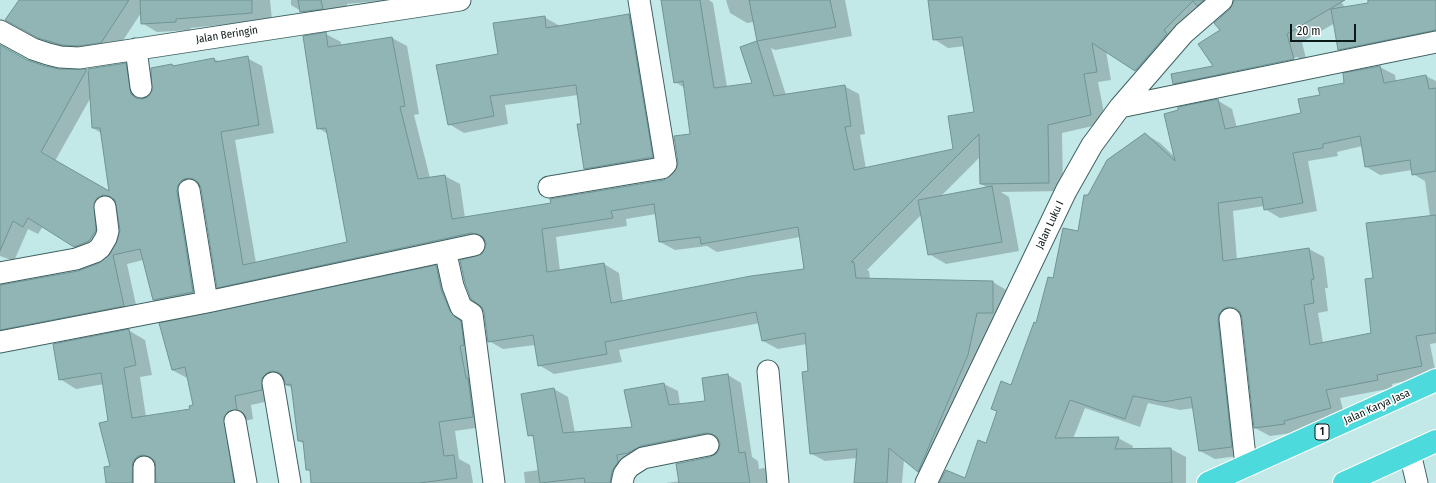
<!DOCTYPE html>
<style>
body{margin:0}
#map{position:relative;width:1436px;height:483px;overflow:hidden;background:#c2e8e8;font-family:"Fira Sans Condensed",sans-serif}
canvas{display:block}
.scale{position:absolute;left:1290px;top:24px;width:66px;height:18px;box-sizing:border-box;border:2px solid #0b1919;border-top:0;padding-left:5px;font-size:12px;line-height:14px;white-space:nowrap;color:#0b1919;-webkit-text-stroke:3px #fff;paint-order:stroke}
</style>
<div id="map">
<canvas width="1436" height="483"></canvas>
<div class="scale">20 m</div>
</div>
<script>
const g = document.querySelector('canvas').getContext('2d');
g.lineJoin = 'round';
function paint(path, color) { g.fillStyle = color; g.fill(path, 'evenodd'); }
const toPath = rows => new Path2D(rows.map(r => 'M' + r).join(''));
function strokePath(path, color, width, dash) { g.strokeStyle = color; g.lineWidth = width; g.lineCap = dash ? 'butt' : 'round'; g.setLineDash(dash || []); g.stroke(path); }
function write(font, color, halo, rows, align = 'center') {
  g.font = font + ' "Fira Sans Condensed",sans-serif'; g.lineWidth = 3.5; g.setLineDash([]); g.textBaseline = 'middle'; g.strokeStyle = halo; g.fillStyle = color; for (const [text, x, y, turn = 0] of rows) {
    g.save(); g.translate(x, y); g.rotate((+turn || 0) * Math.PI / 180); g.textAlign = isNaN(turn) ? turn : align; if (halo) g.strokeText(text, 0, 0); g.fillText(text, 0, 0); g.restore();
  }
}
paint(toPath([
 [21,0,270,0,272,20,190,28,191,30,157,32,142,23,141,13,116,51,54,46,21,28],
 [291,0,388,0,347,4,347,12,316,20,291,5],
 [664,0,709,0,713,3,727,87,753,84,741,48,758,42,754,22,747,23,730,13,726,0,845,0,852,36,775,50,771,48,786,95,844,86,859,94,865,134,860,135,866,169,954,150,975,112,965,46,948,48,934,39,929,0,1230,0,1151,79,1106,51,1111,80,1098,82,1106,123,1062,133,1063,191,1001,192,1009,197,1019,251,946,264,929,254,921,215,867,270,869,271,870,279,993,282,1008,291,1007,321,991,321,982,364,933,479,919,471,904,459,902,483,855,483,857,458,825,461,810,453,807,344,778,349,763,341,760,323,619,350,622,362,554,374,539,365,535,345,503,349,489,341,483,254,486,249,486,241,233,296,218,287,202,187,196,189,208,301,169,308,154,300,143,260,127,264,138,314,0,351,0,285,80,271,100,264,108,258,121,234,117,204,113,205,90,255,43,226,38,234,28,229,14,261,0,256,0,45,27,60,59,70,89,71,126,64,140,73,145,99,149,98,172,65,176,67,214,59,220,62,247,58,262,66,274,133,235,140,256,263,348,243,328,134,318,128,326,34,341,42,341,46,392,38,407,46,419,114,414,115,430,178,445,176,460,184,465,218,552,203,664,181,675,173,691,135,685,88,675,82],
 [91,97,93,128,101,133,110,192,55,161],
 [981,156,981,184,988,188,940,197],
 [656,214,660,242,675,250,707,246,717,252,800,237,805,270,623,302,619,273,604,264,560,271,556,237,627,226,626,219],
 [1234,0,1340,0,1352,18,1369,4,1369,0,1436,0,1436,41,1354,58,1339,49,1335,23,1302,42,1308,67,1189,92,1174,83,1214,67,1222,30,1215,23,1234,5],
 [1298,57,1299,59,1226,74,1226,72],
 [629,15,644,24,668,166,600,177,585,168,578,95,505,105,508,124,464,133,449,124,499,54,544,17,560,26],
 [1380,67,1395,75,1396,82,1426,76,1436,81,1436,343,1430,344,1436,375,1392,384,1393,388,1340,398,1345,417,1299,429,1299,432,1270,436,1255,428,1242,316,1238,317,1246,455,1215,459,1200,451,1194,408,1180,410,1148,403,1140,427,1085,408,1073,439,1118,438,1133,446,1132,449,1171,449,1186,457,1186,483,940,483,966,479,986,444,1012,386,1054,279,1079,232,1088,196,1145,134,1160,143,1175,157,1217,100,1232,109,1237,128,1302,114,1321,96],
 [1362,146,1365,166,1380,175,1412,170,1413,174,1425,181,1430,217,1374,279,1372,334,1323,343,1318,313,1328,311,1325,288,1328,288,1324,257,1309,249,1237,260,1233,211,1264,206,1265,209,1280,218,1317,211,1308,161,1338,156,1337,152],
 [436,266,453,276,489,426,455,431,459,459,470,465,473,483,312,483,311,472,307,469,305,444,299,441,292,388,286,385,285,381,282,383,278,399,251,405,253,419,244,421,249,483,156,483,157,465,150,471,149,483,107,483,111,467,109,422,104,384,76,389,60,379,128,330,145,340,152,375,140,377,146,417,191,410,194,406,189,379,172,370],
 [728,375,741,383,752,457,758,461,759,469,764,468,778,476,778,483,666,483,680,481,717,454,720,450,720,440,654,453,625,483,525,483,524,472,539,470,535,438,529,435,522,395,554,389,568,397,575,433,633,428,626,391,664,384,678,391,680,404,706,402]
]), '#0003');
const building = toPath([
 [19,0,129,0,101,43,78,46,62,45,38,38,5,20,19,0],
 [140,0,252,0,252,13,176,19,176,22,141,24,140,0],
 [298,0,321,0,323,9,300,12,298,0],
 [661,0,700,0,714,88,752,83,740,47,757,41,774,96,845,85,851,126,845,127,854,170,953,149,948,116,974,112,962,37,933,40,928,0,1204,0,1197,6,1193,1,1164,30,1167,34,1135,71,1092,43,1097,72,1084,74,1091,115,1048,125,1049,183,980,184,979,134,851,262,854,262,856,278,993,281,993,313,977,313,968,355,918,472,889,448,887,483,854,483,857,449,810,454,802,372,808,371,805,333,762,341,756,312,605,342,607,354,538,366,533,335,488,342,484,312,482,307,471,299,465,283,460,260,482,254,485,248,486,242,483,237,477,234,471,233,217,288,201,188,198,182,193,179,187,178,182,180,178,185,177,192,193,292,153,300,140,249,113,255,124,306,0,330,0,285,78,271,99,263,110,254,117,241,120,230,115,200,109,196,103,195,97,198,94,203,96,230,89,241,74,247,28,218,23,227,13,221,0,251,0,45,27,60,45,66,59,69,87,69,41,152,109,191,100,128,92,128,88,69,126,63,131,94,136,98,142,99,148,97,152,91,151,68,172,64,173,66,214,58,215,62,248,56,259,125,221,132,243,265,347,242,326,128,317,129,303,36,326,32,328,47,392,37,405,106,400,107,418,179,445,175,452,219,551,203,550,199,664,180,674,172,678,162,674,136,690,134,683,81,674,83,661,0],
 [654,204,659,242,700,237,701,244,798,227,804,269,751,276,611,303,604,263,547,272,542,229,613,218,611,211,654,204],
 [749,0,830,0,836,27,757,41,749,0],
 [1234,0,1345,0,1287,34,1294,59,1173,84,1171,74,1213,66,1198,44,1220,30,1214,23,1230,9,1234,0],
 [1368,0,1436,0,1436,30,1338,50,1331,9,1368,3,1368,0],
 [629,14,653,157,584,169,577,124,581,124,576,85,490,96,494,116,448,125,436,65,498,54,493,23,545,16,546,28,629,14],
 [1380,66,1384,83,1426,75,1429,89,1436,88,1436,171,1412,175,1410,160,1365,167,1360,136,1323,144,1323,148,1293,153,1303,203,1264,210,1262,197,1218,203,1223,261,1309,248,1314,279,1311,280,1314,303,1304,305,1310,345,1371,333,1365,279,1373,278,1366,223,1436,215,1436,333,1416,336,1422,366,1377,375,1378,380,1326,390,1331,408,1284,421,1285,424,1254,428,1242,318,1240,312,1235,308,1228,307,1223,309,1219,314,1218,320,1232,447,1199,451,1191,397,1164,402,1133,396,1125,419,1070,400,1055,438,1119,437,1115,449,1171,448,1172,483,939,483,946,470,965,478,978,440,986,443,997,411,991,409,1001,381,1011,385,1034,322,1036,323,1048,277,1053,278,1063,228,1078,231,1084,195,1088,195,1107,160,1145,133,1175,161,1164,114,1178,110,1178,107,1218,99,1225,129,1301,113,1298,99,1320,95,1318,88,1344,83,1343,73,1380,66],
 [992,186,1002,242,928,255,918,200,992,186],
 [436,265,441,289,450,311,461,321,464,345,460,346,466,378,468,378,473,417,439,422,444,456,454,455,457,478,420,483,311,483,310,470,306,470,303,441,298,441,291,384,286,385,282,375,278,372,271,371,266,374,262,378,262,390,235,396,237,410,228,412,224,417,234,483,156,483,155,461,150,457,144,455,138,456,133,461,132,483,106,483,104,467,110,466,99,423,108,421,101,373,59,380,53,344,129,329,136,365,124,368,132,418,190,409,189,406,193,405,185,367,172,370,159,323,436,265],
 [728,374,739,453,745,452,750,483,679,483,676,464,710,457,716,454,719,449,720,443,717,437,712,434,706,433,641,446,628,453,617,455,618,462,612,471,610,483,585,483,584,478,540,483,533,435,528,436,521,394,554,388,563,433,632,427,624,390,664,383,669,405,705,401,702,378,728,374]
]);
paint(building, '#91b5b5');
strokePath(building, '#709394', 1);
const minor = toPath([
 [0,31,33,49,48,54,60,57,79,58,460,0],
 [136,49,141,87],
 [1120,107,1436,42],
 [549,187,662,168,666,164,639,0],
 [189,190,207,302],
 [448,263,453,286,461,307,472,314,494,483],
 [0,273,76,259,95,252,100,248,106,238,108,231,105,207],
 [1230,319,1246,466],
 [0,342,207,302,474,245],
 [768,371,778,483],
 [273,383,290,483],
 [235,421,246,483],
 [1410,453,1417,483],
 [144,467,144,483],
 [622,483,624,474,629,467,643,458,708,445],
 [926,483,1066,191,1092,145,1120,107,1184,33,1222,0]
]);
const highway = toPath([
 [1208,483,1436,380],
 [1344,483,1436,441]
]);
strokePath(minor, '#3f6161', 23);
strokePath(highway, '#fff', 24);
strokePath(minor, '#fff', 21);
strokePath(highway, '#4ddadc', 22);
for (const [x, y, w] of [
 [1322,432,14]
]) { const box = new Path2D(); box.roundRect(x - w / 2, y - 8, w, 16, 3); g.fillStyle = '#fff'; g.fill(box); strokePath(box, '#0b1919', 1); }
write('bold 10px', '#0b1919', null, [
 ["1",1322,432]
]);
write('11px', '#0b1919', '#fff', [
 ["Jalan Beringin",227,35,-9],
 ["Jalan Luku I",1050,225,-65],
 ["Jalan Karya Jasa",1377,407,-24]
]);
</script>
